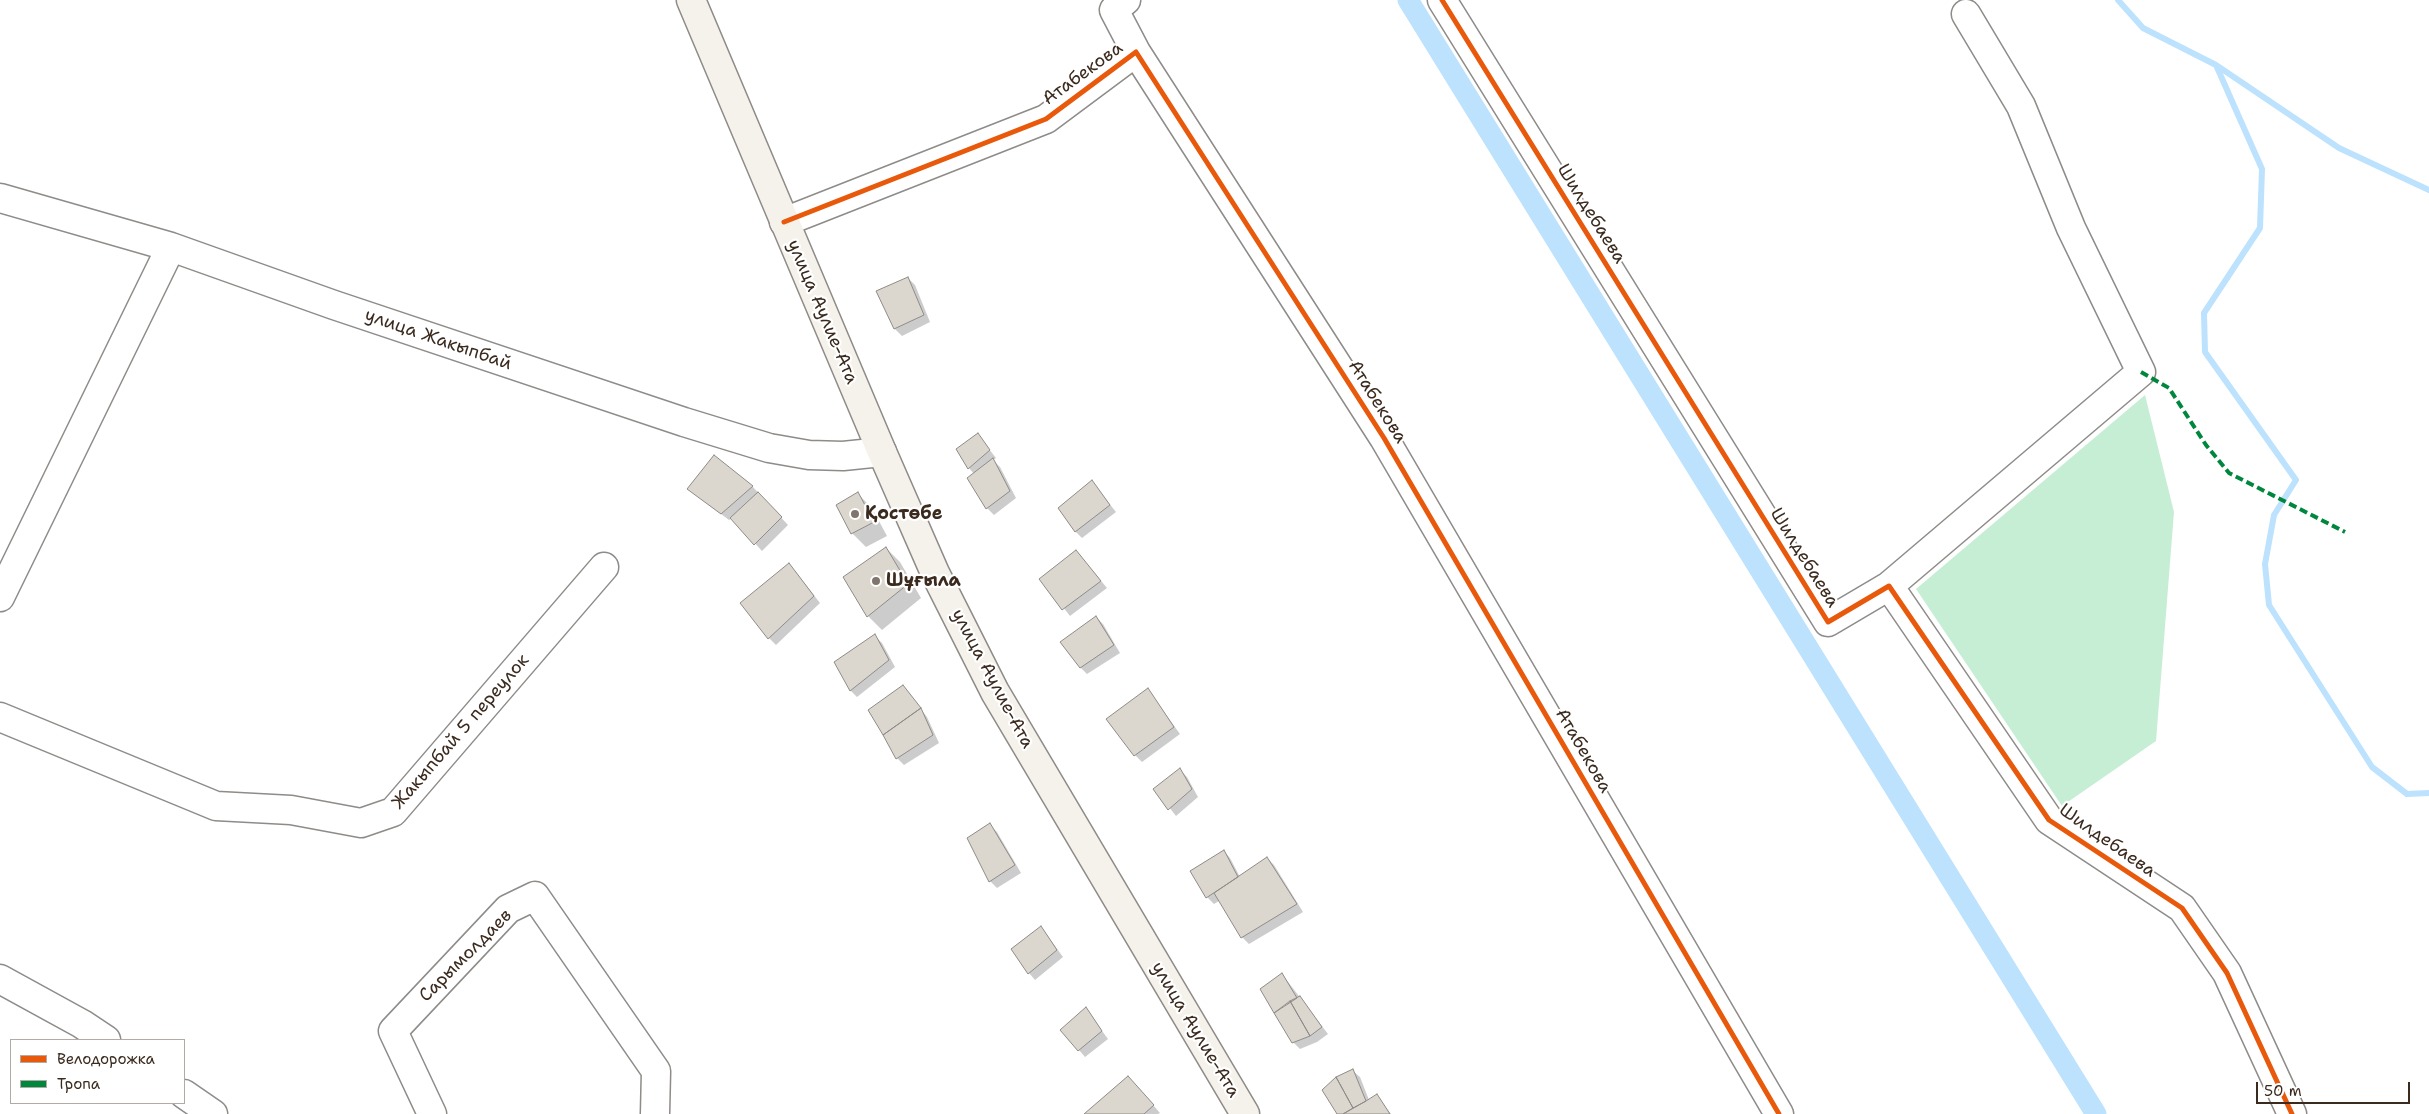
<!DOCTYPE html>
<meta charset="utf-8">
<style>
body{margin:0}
#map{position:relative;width:2429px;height:1114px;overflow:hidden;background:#fff;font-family:"Shantell Sans",sans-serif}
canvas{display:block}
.legend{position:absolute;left:10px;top:1039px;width:175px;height:65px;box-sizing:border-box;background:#fff;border:1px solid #b1aaa5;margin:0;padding:6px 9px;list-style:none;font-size:15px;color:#3b2a1e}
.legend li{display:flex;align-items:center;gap:10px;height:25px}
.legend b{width:25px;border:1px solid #b1aaa5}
.scale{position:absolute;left:2256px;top:1082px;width:154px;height:22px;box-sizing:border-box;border:2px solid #3b2a1e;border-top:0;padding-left:6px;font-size:15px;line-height:18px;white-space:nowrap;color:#3b2a1e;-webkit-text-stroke:4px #fff;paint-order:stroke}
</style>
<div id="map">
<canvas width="2429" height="1114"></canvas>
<ul class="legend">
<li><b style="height:6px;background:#e8590c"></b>Велодорожка</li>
<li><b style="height:6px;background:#00873e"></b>Тропа</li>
</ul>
<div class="scale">50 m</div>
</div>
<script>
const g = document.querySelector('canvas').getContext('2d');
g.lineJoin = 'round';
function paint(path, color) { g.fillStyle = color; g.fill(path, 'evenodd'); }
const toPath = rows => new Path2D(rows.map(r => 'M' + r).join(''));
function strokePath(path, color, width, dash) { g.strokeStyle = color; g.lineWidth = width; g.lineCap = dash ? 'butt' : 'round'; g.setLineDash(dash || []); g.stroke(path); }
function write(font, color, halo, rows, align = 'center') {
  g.font = font + ' "Shantell Sans",sans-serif'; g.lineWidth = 4.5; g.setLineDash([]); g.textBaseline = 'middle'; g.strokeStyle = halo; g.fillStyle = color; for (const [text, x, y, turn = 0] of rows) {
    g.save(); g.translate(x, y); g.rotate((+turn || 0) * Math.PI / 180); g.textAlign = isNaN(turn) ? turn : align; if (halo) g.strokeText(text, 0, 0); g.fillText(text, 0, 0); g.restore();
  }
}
paint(toPath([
 [2145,395,2174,512,2156,741,2062,806,1916,589]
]), '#c6eed4');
paint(toPath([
 [908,278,915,285,930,322,902,336,895,329],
 [978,435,996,458,993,460,1000,467,1016,498,994,515,987,508,974,474,969,468],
 [714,456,753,487,788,525,762,551,732,518,729,520,688,489],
 [1092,482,1116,512,1082,538,1075,531],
 [858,494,872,508,887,536,866,547,852,533],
 [886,548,900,562,921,598,882,630,868,616],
 [1082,558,1107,588,1070,616,1041,579],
 [795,571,820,603,776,645,769,638],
 [1096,617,1103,624,1120,653,1087,674,1080,667],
 [875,636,882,643,895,667,857,697,851,691,836,662],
 [1148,690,1180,734,1142,762,1135,755],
 [909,694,927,717,939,743,904,765,897,758,870,710],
 [1180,770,1187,777,1198,797,1176,816,1155,789],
 [990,825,997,832,1021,873,997,888,990,881,969,838],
 [1224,851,1230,858,1240,877,1267,858,1274,865,1303,912,1249,944,1242,937,1219,901,1214,904,1207,897,1192,872],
 [1041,927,1063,957,1035,980,1029,973],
 [1282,974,1328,1034,1317,1042,1300,1049,1293,1042],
 [1086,1009,1108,1039,1085,1057,1079,1050],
 [1353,1071,1360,1077,1369,1100,1377,1096,1391,1114,1337,1114],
 [1135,1084,1160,1113,1158,1114,1086,1114]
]), '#0003');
strokePath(toPath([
 [2118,0,2143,28,2216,65,2339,148,2429,190],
 [2216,65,2262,169,2260,228,2204,313,2205,352,2296,480,2274,515,2265,564,2269,605,2372,767,2407,794,2429,793]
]), '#bce2fe', 6);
strokePath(toPath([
 [1408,0,2096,1114]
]), '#bce2fe', 21);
const building = toPath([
 [908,277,924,315,894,329,876,291,908,277],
 [978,433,990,450,968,469,956,449,978,433],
 [714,455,753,486,721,514,687,489,714,455],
 [993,458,1010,491,986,509,967,478,993,458],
 [1092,480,1110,505,1075,532,1058,508,1092,480],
 [758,492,782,517,754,545,730,518,758,492],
 [858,492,874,522,851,534,836,505,858,492],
 [886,547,908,584,867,617,843,577,886,547],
 [1076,550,1101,581,1062,610,1039,579,1076,550],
 [789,563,814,596,768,639,740,603,789,563],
 [1096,616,1114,645,1080,668,1060,642,1096,616],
 [875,634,889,660,850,691,834,662,875,634],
 [903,685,921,708,883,735,868,710,903,685],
 [1148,688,1174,727,1134,756,1106,719,1148,688],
 [921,708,933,735,896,759,883,735,921,708],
 [1180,768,1192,789,1168,810,1153,789,1180,768],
 [990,823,1015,865,989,882,967,838,990,823],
 [1224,850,1238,877,1206,898,1190,871,1224,850],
 [1267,857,1297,904,1241,938,1214,893,1267,857],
 [1041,926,1057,950,1028,974,1011,949,1041,926],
 [1282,973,1297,998,1274,1013,1260,989,1282,973],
 [1300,996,1322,1027,1310,1036,1290,1001,1300,996],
 [1290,1001,1310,1036,1292,1043,1274,1013,1290,1001],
 [1086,1007,1102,1031,1078,1051,1060,1030,1086,1007],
 [1353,1069,1366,1101,1353,1108,1336,1077,1353,1069],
 [1128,1076,1154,1105,1144,1114,1084,1114,1128,1076],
 [1336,1077,1353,1108,1343,1114,1337,1114,1322,1090,1336,1077],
 [1377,1094,1390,1114,1343,1114,1366,1101,1377,1094]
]);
paint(building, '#dcd7ce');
strokePath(building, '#8e8b88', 1);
const minor = toPath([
 [1126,0,1114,10,1136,52],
 [1442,0,1828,622,1889,586,2049,820,2182,908,2227,973,2292,1114],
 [0,198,171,247,334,305,684,422,769,448,809,455,843,456,882,452],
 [784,222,1046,119,1136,52,1384,438,1779,1114],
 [1889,586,2141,372,2071,228,2021,106,1966,14],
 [0,597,171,247],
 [0,717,216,806,291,810,361,823,393,812,604,567],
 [0,979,82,1024,106,1040],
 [184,1094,213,1114],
 [432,1114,393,1031,508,909,535,896,656,1071,655,1114]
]);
const major = toPath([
 [691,0,882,452,935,573,995,692,1245,1114]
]);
strokePath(minor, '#8e8b88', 31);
strokePath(major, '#8e8b88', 31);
strokePath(minor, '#fff', 28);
strokePath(major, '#f5f1eb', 28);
strokePath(toPath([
 [2141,372,2169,388,2206,445,2229,473,2345,532]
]), '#00873e', 4, [8, 4]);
strokePath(toPath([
 [1442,0,1828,622,1889,586,2049,820,2182,908,2227,973,2292,1114],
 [784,222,1046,119,1136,52,1384,438,1779,1114]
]), '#e8590c', 5);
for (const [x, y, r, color] of [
 [855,514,5,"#80756d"],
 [876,581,5,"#80756d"]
]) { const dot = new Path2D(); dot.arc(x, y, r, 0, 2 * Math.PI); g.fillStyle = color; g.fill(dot); strokePath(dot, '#fff', 2); }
write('18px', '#3b2a1e', '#fff', [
 ["Атабекова",1083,74,-36],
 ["Шилдебаева",1591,214,58],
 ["улица Аулие-Ата",822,312,67],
 ["улица Жакыпбай",438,340,19],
 ["Атабекова",1377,402,58],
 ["Шилдебаева",1804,558,58],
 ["улица Аулие-Ата",992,679,62],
 ["Жакыпбай 5 переулок",461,732,-49],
 ["Атабекова",1583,751,60],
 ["Шилдебаева",2107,841,35],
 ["Сарымолдаев",466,956,-45],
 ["улица Аулие-Ата",1195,1030,59]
]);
write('bold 18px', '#3b2a1e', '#fff', [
 ["Қостөбе",865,514],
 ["Шұғыла",886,581]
], 'left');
</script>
